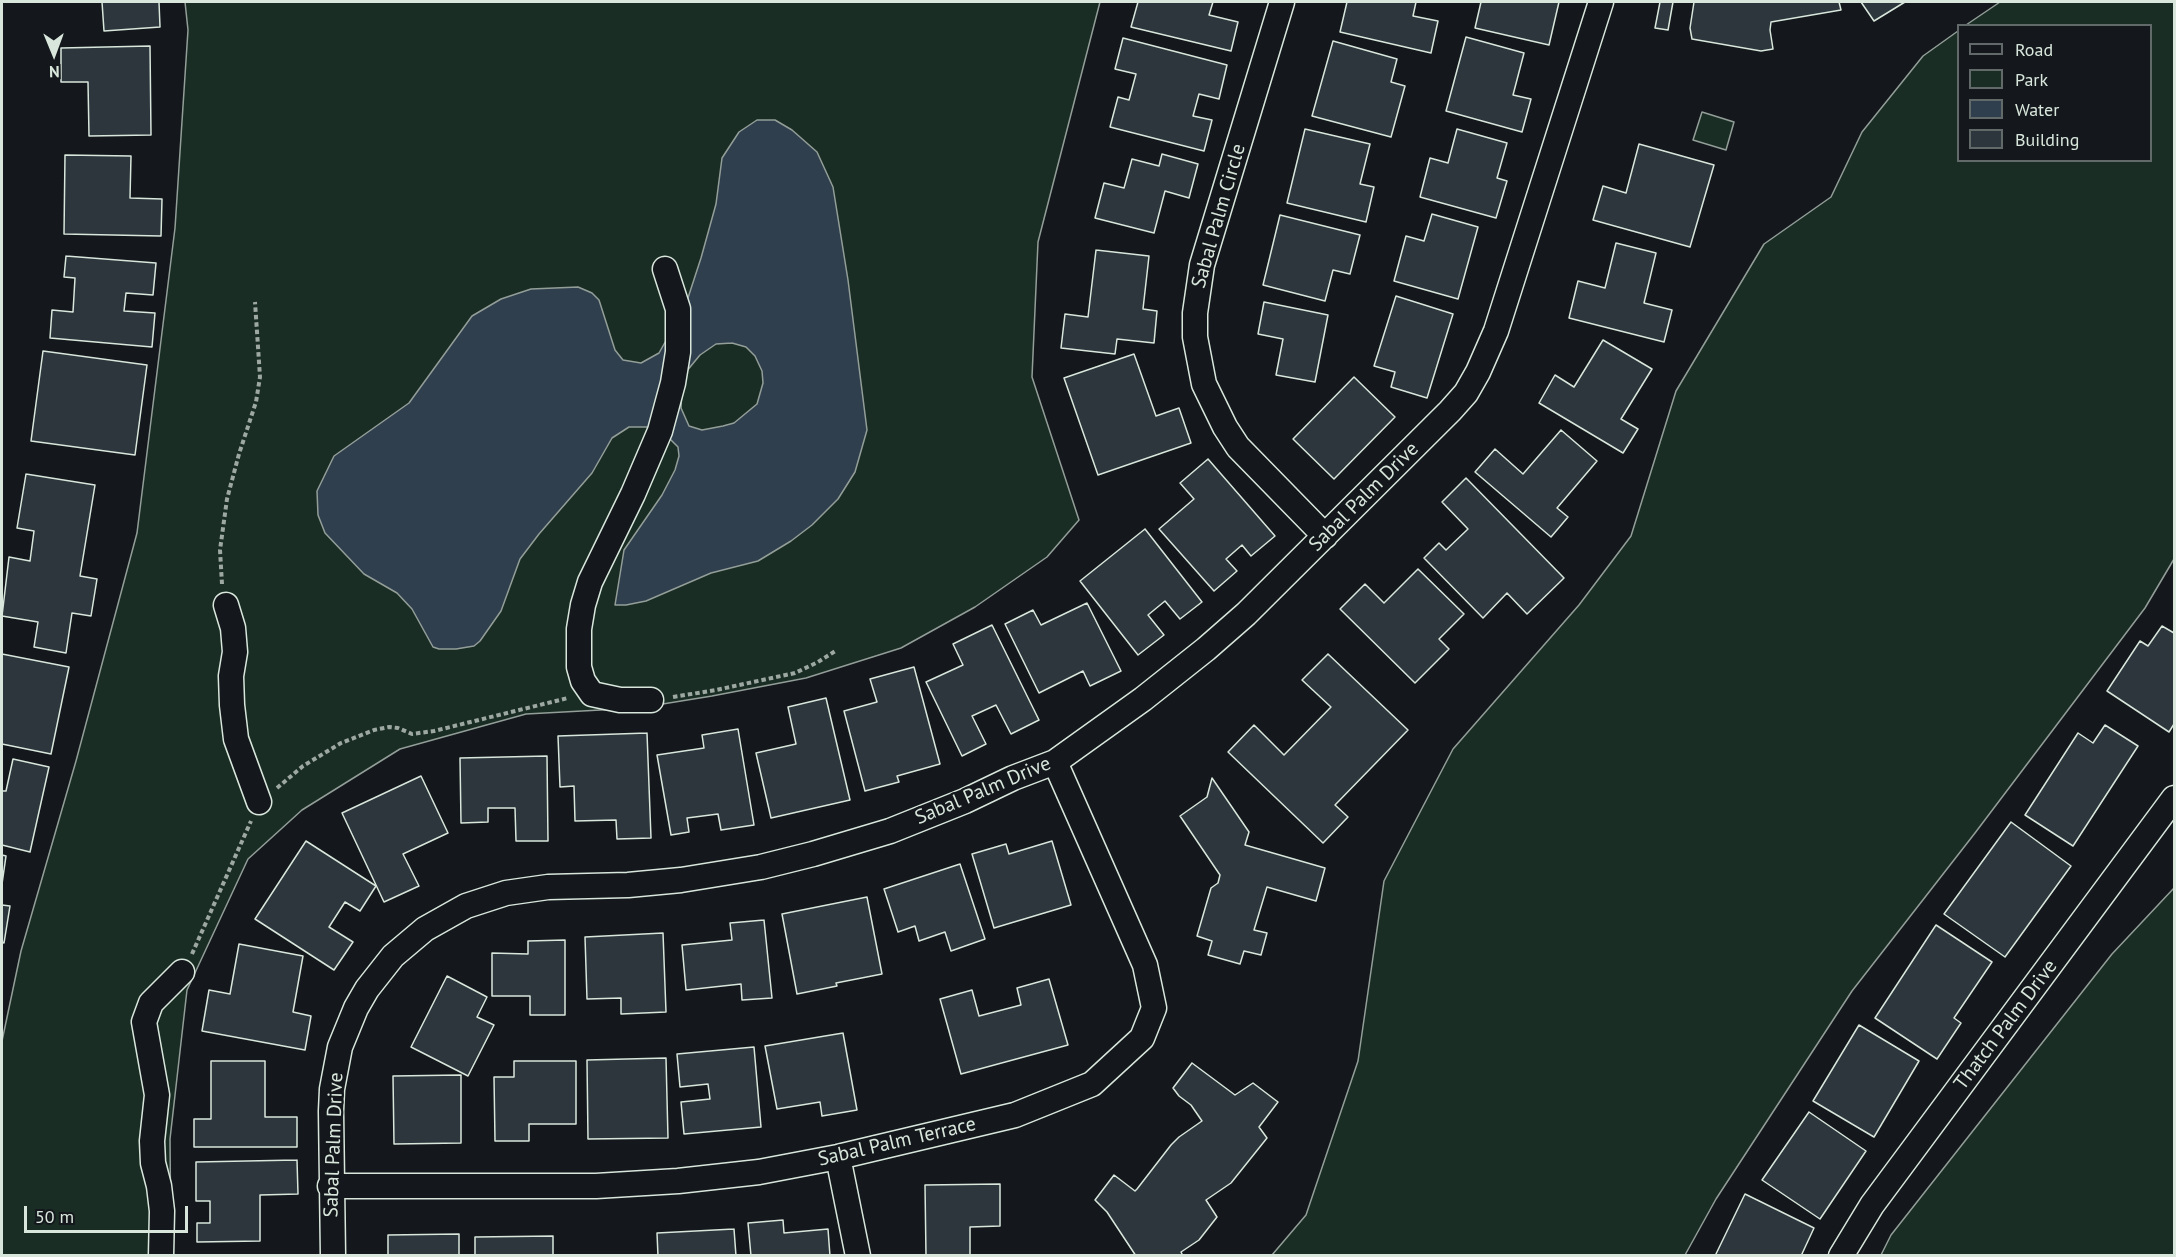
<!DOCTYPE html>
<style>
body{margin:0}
#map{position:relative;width:2176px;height:1257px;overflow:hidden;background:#14181c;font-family:"PT Sans",sans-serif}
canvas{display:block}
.frame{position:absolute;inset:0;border:3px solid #d8e6dc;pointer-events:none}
.legend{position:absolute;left:1957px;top:24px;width:195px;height:138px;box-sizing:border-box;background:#14181c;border:2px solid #626a69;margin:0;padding:8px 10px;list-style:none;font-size:18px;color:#d8e6dc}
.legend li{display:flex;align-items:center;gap:12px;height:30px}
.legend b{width:30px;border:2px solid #626a69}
.north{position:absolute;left:24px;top:24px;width:60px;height:60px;-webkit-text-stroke:4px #14181c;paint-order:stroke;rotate:179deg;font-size:16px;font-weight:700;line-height:24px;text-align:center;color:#d8e6dc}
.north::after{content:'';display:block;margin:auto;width:21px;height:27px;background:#d8e6dc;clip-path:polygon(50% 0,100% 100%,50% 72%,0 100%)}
.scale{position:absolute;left:24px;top:1206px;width:164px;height:27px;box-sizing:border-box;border:3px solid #d8e6dc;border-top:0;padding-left:8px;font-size:18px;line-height:21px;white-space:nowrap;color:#d8e6dc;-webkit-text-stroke:4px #14181c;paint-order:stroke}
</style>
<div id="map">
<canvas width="2176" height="1257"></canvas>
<div class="frame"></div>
<ul class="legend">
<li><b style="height:8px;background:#14181c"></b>Road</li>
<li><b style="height:16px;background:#1a2d24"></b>Park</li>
<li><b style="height:16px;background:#2f3f4d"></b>Water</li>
<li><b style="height:16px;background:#2c363c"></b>Building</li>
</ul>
<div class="north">N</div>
<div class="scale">50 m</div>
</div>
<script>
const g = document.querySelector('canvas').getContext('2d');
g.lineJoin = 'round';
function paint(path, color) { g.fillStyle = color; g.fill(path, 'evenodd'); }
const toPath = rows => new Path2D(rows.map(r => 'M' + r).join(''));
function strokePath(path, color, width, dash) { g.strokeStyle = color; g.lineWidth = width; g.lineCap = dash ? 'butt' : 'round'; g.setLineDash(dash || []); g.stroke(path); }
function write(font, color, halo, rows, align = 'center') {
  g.font = font + ' "PT Sans",sans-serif'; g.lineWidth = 4.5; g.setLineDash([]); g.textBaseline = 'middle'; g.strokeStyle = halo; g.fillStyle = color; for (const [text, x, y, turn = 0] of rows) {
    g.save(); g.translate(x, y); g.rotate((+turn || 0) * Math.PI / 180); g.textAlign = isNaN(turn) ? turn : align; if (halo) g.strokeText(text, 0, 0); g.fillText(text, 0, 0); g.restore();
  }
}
const green = toPath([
 [185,2,1100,2,1038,242,1032,377,1079,520,1047,557,975,607,901,648,806,678,712,696,638,708,526,714,400,749,302,810,248,859,187,990,170,1139,171,1255,2,1256,2,1041,21,951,76,761,137,533,175,228,188,30,185,2],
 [2000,2,2174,2,2174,559,2145,608,1975,833,1852,991,1716,1199,1685,1255,1272,1255,1306,1215,1358,1061,1384,881,1453,749,1579,605,1631,536,1676,391,1764,244,1831,197,1862,132,1923,56,1958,31,1958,160,2150,160,2150,26,1966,25,2000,2],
 [1702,112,1734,122,1726,150,1693,140,1702,112],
 [2174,888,2174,1255,1881,1255,1891,1235,2112,954,2174,888]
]);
paint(green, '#1a2d24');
strokePath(green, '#939e99', 1.5);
const water = toPath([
 [757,120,775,120,792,130,817,152,833,187,848,280,867,430,855,472,838,499,812,525,791,541,758,561,711,573,646,601,626,605,615,605,624,550,662,495,675,470,679,456,678,447,664,433,647,427,629,427,612,438,592,473,539,534,520,559,501,611,480,641,474,646,456,649,439,649,433,647,412,609,397,593,364,574,325,533,318,515,317,491,334,456,409,403,472,316,501,299,531,289,578,287,592,293,599,300,615,350,623,360,641,363,659,353,685,307,701,258,716,204,722,158,739,132,757,120],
 [732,343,746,347,755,356,762,371,763,383,757,404,734,423,723,426,702,430,689,426,681,408,682,390,686,372,700,355,716,344,732,343]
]);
paint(water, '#2f3f4d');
strokePath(water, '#939e99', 1.5);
const building = toPath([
 [102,2,159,2,160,27,104,31,102,2],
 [1138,2,1213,2,1209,15,1238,22,1231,51,1131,27,1138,2],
 [1347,2,1416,2,1413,16,1438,21,1431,53,1340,32,1347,2],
 [1481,2,1559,2,1549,45,1475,28,1481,2],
 [1660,2,1673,2,1668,30,1655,28,1660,2],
 [1690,2,1839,2,1841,10,1771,22,1770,30,1773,49,1761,51,1692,39,1690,28,1694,2,1690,2],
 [1861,2,1905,2,1874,21,1861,2],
 [1466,37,1524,53,1513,95,1531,99,1522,132,1446,111,1466,37],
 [1123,38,1227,65,1219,99,1199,94,1193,116,1212,120,1204,151,1110,127,1118,97,1129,100,1136,74,1115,69,1123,38],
 [1333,41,1397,59,1391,82,1405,86,1391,137,1312,116,1333,41],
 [150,46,151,135,89,136,88,82,61,82,61,48,150,46],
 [1305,129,1370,144,1360,184,1374,187,1366,222,1287,203,1305,129],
 [1457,129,1507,143,1497,178,1507,181,1496,218,1420,197,1430,158,1448,163,1457,129],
 [1639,144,1714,165,1690,247,1593,220,1603,186,1626,193,1639,144],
 [1162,154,1198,164,1189,198,1165,191,1154,233,1095,218,1104,183,1124,188,1132,159,1159,166,1162,154],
 [65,155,131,156,130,198,162,199,161,236,64,234,65,155],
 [1432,214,1478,227,1458,299,1394,281,1406,236,1424,241,1432,214],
 [1280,215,1360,235,1350,274,1333,270,1325,301,1263,285,1280,215],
 [1616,243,1656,253,1644,303,1672,310,1664,342,1569,318,1578,281,1605,288,1616,243],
 [1096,250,1149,256,1143,309,1157,311,1154,343,1117,339,1115,354,1061,348,1065,314,1088,317,1096,250],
 [66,256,156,263,153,295,126,293,124,311,155,313,152,347,50,338,52,310,73,312,75,278,64,277,66,256],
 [1396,296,1453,314,1427,398,1391,387,1395,372,1374,366,1396,296],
 [1264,302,1328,315,1315,382,1276,375,1283,339,1258,334,1264,302],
 [1603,340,1652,369,1621,419,1638,429,1623,453,1539,403,1555,375,1574,387,1603,340],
 [43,351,147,365,135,455,31,441,43,351],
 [1134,354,1156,416,1179,408,1191,443,1098,475,1064,378,1134,354],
 [1354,377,1395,417,1334,479,1293,439,1354,377],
 [1561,430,1597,461,1557,508,1568,517,1551,537,1475,472,1495,449,1523,474,1561,430],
 [1208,459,1275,536,1251,556,1242,545,1226,559,1237,571,1214,591,1159,529,1194,499,1180,483,1208,459],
 [26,474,95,485,80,576,97,579,91,616,72,613,66,653,34,647,38,622,2,616,9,557,30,561,34,531,17,528,26,474],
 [1466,478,1564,578,1527,614,1507,593,1483,618,1424,558,1439,543,1446,550,1468,529,1442,502,1466,478],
 [1145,529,1202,602,1180,619,1165,601,1148,615,1164,635,1138,655,1080,581,1145,529],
 [1418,569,1464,614,1439,639,1449,649,1415,683,1340,609,1365,584,1384,603,1418,569],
 [1087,603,1121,671,1090,686,1083,671,1039,693,1005,624,1033,610,1041,625,1087,603],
 [992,625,1039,720,1011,734,996,705,972,716,986,744,962,756,926,682,963,665,953,644,992,625],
 [2162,626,2174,633,2174,724,2169,732,2107,691,2140,641,2148,646,2162,626],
 [2,654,69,667,51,754,2,744,2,654],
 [1328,654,1408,730,1335,805,1348,817,1323,843,1228,752,1254,725,1284,755,1331,707,1302,680,1328,654],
 [914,667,940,764,897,776,899,782,865,791,844,711,877,702,870,679,914,667],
 [826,698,850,800,771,818,756,753,796,744,788,707,826,698],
 [2105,725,2138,746,2073,846,2025,815,2078,733,2093,743,2105,725],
 [738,729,754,825,721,830,718,814,687,818,689,832,671,835,657,755,704,748,702,735,738,729],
 [647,733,651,838,617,839,616,820,575,821,574,786,560,787,558,736,647,733],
 [547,756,548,841,516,841,515,808,488,808,488,822,461,823,460,758,547,756],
 [13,759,49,767,30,852,2,845,2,791,6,791,13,759],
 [421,776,448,833,403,854,419,886,384,902,342,813,421,776],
 [1212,778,1249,832,1245,845,1325,868,1316,901,1267,887,1254,930,1267,933,1261,955,1244,951,1240,964,1208,955,1212,941,1197,936,1211,888,1218,883,1220,875,1180,816,1207,797,1212,778],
 [2011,822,2071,866,2005,957,1944,914,2011,822],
 [306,841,376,886,360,911,345,902,329,927,353,942,334,970,255,919,306,841],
 [1052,841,1071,905,994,928,972,854,1006,844,1009,854,1052,841],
 [2,855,6,856,2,884,2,855],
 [960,864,985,939,951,951,945,932,919,941,915,926,898,932,884,889,960,864],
 [867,897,882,974,836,983,837,986,797,994,782,914,867,897],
 [2,905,10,906,4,943,2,942,2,905],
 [764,920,772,998,742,1000,741,984,686,990,682,945,732,940,730,923,764,920],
 [1936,925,1992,962,1954,1018,1961,1023,1937,1059,1875,1018,1936,925],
 [663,933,666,1012,621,1014,621,998,587,999,585,937,663,933],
 [565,940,565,1015,530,1015,530,996,492,996,492,953,528,954,528,941,565,940],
 [239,944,303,956,293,1012,311,1016,305,1050,202,1031,209,990,230,994,239,944],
 [447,976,487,997,477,1017,494,1025,468,1076,411,1047,447,976],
 [1049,979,1068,1045,961,1074,940,999,972,990,979,1016,1021,1005,1017,988,1049,979],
 [1859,1025,1919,1061,1874,1137,1813,1101,1859,1025],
 [843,1033,857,1110,822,1116,820,1102,777,1109,765,1046,843,1033],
 [754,1047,761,1127,684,1134,681,1102,710,1099,708,1084,680,1087,677,1054,754,1047],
 [666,1058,668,1138,588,1139,587,1060,666,1058],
 [211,1061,265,1061,265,1117,297,1117,297,1147,194,1147,194,1119,211,1119,211,1061],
 [514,1061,576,1061,576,1124,529,1124,529,1141,495,1141,494,1077,514,1077,514,1061],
 [1192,1063,1235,1095,1253,1083,1278,1102,1259,1127,1267,1138,1231,1183,1206,1200,1217,1217,1199,1240,1181,1252,1183,1256,1136,1256,1107,1212,1095,1200,1114,1175,1135,1191,1137,1189,1171,1145,1179,1137,1202,1121,1191,1105,1179,1096,1173,1088,1192,1063],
 [461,1075,461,1143,394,1144,393,1076,461,1075],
 [1809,1112,1866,1151,1820,1219,1762,1180,1809,1112],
 [297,1160,298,1194,260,1195,260,1241,197,1242,197,1223,210,1223,210,1201,196,1201,196,1162,297,1160],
 [1000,1184,1000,1226,970,1227,970,1256,926,1256,925,1185,1000,1184],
 [1745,1194,1814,1228,1801,1256,1715,1256,1745,1194],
 [783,1220,784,1233,828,1229,830,1256,751,1256,748,1223,783,1220],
 [734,1229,736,1256,658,1256,657,1233,734,1229],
 [459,1234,459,1256,388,1256,388,1235,459,1234],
 [553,1236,553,1256,475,1256,475,1237,553,1236]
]);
paint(building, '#2c363c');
strokePath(building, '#d8e6dc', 1.5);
const minor = toPath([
 [1282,2,1202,265,1195,313,1195,337,1204,384,1225,427,1238,447,1325,536],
 [226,605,233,628,235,652,231,676,232,705,236,739,259,802],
 [651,700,620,700,592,694,583,681,579,667,579,629,583,605,590,582,633,494,660,431,673,383,678,352,678,309,665,269],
 [838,1157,858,1256],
 [330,1186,596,1186,678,1181,759,1172,838,1157,1015,1115,1092,1084,1142,1038,1154,1008,1145,965,1055,762],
 [161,1256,162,1211,159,1186,153,1163,152,1141,157,1095,144,1022,151,1003,182,972],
 [333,1256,331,1111,332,1089,340,1047,356,1008,367,989,393,956,425,929,466,906,506,893,548,887,628,885,681,880,761,867,813,854,890,831,965,801,1013,778,1055,762,1143,699,1206,649,1246,614,1450,411,1466,393,1478,372,1496,331,1601,2],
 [1841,1256,1872,1205,2174,798]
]);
strokePath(minor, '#d8e6dc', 27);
strokePath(toPath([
 [222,584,220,550,227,499,239,454,256,402,260,377,255,302],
 [673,697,716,690,795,673,818,662,837,650],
 [277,788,303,766,341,743,374,730,389,727,398,728,412,734,434,731,568,698],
 [192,954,251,821]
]), '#9da8a2', 4, [4.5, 3]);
strokePath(minor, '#14181c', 24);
write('20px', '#d8e6dc', '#14181c', [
 ["Sabal Palm Circle",1219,216,-74],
 ["Sabal Palm Drive",1364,497,-45],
 ["Sabal Palm Drive",983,791,-23],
 ["Thatch Palm Drive",2006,1025,-53],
 ["Sabal Palm Terrace",897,1142,-13],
 ["Sabal Palm Drive",334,1145,-88]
]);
</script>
